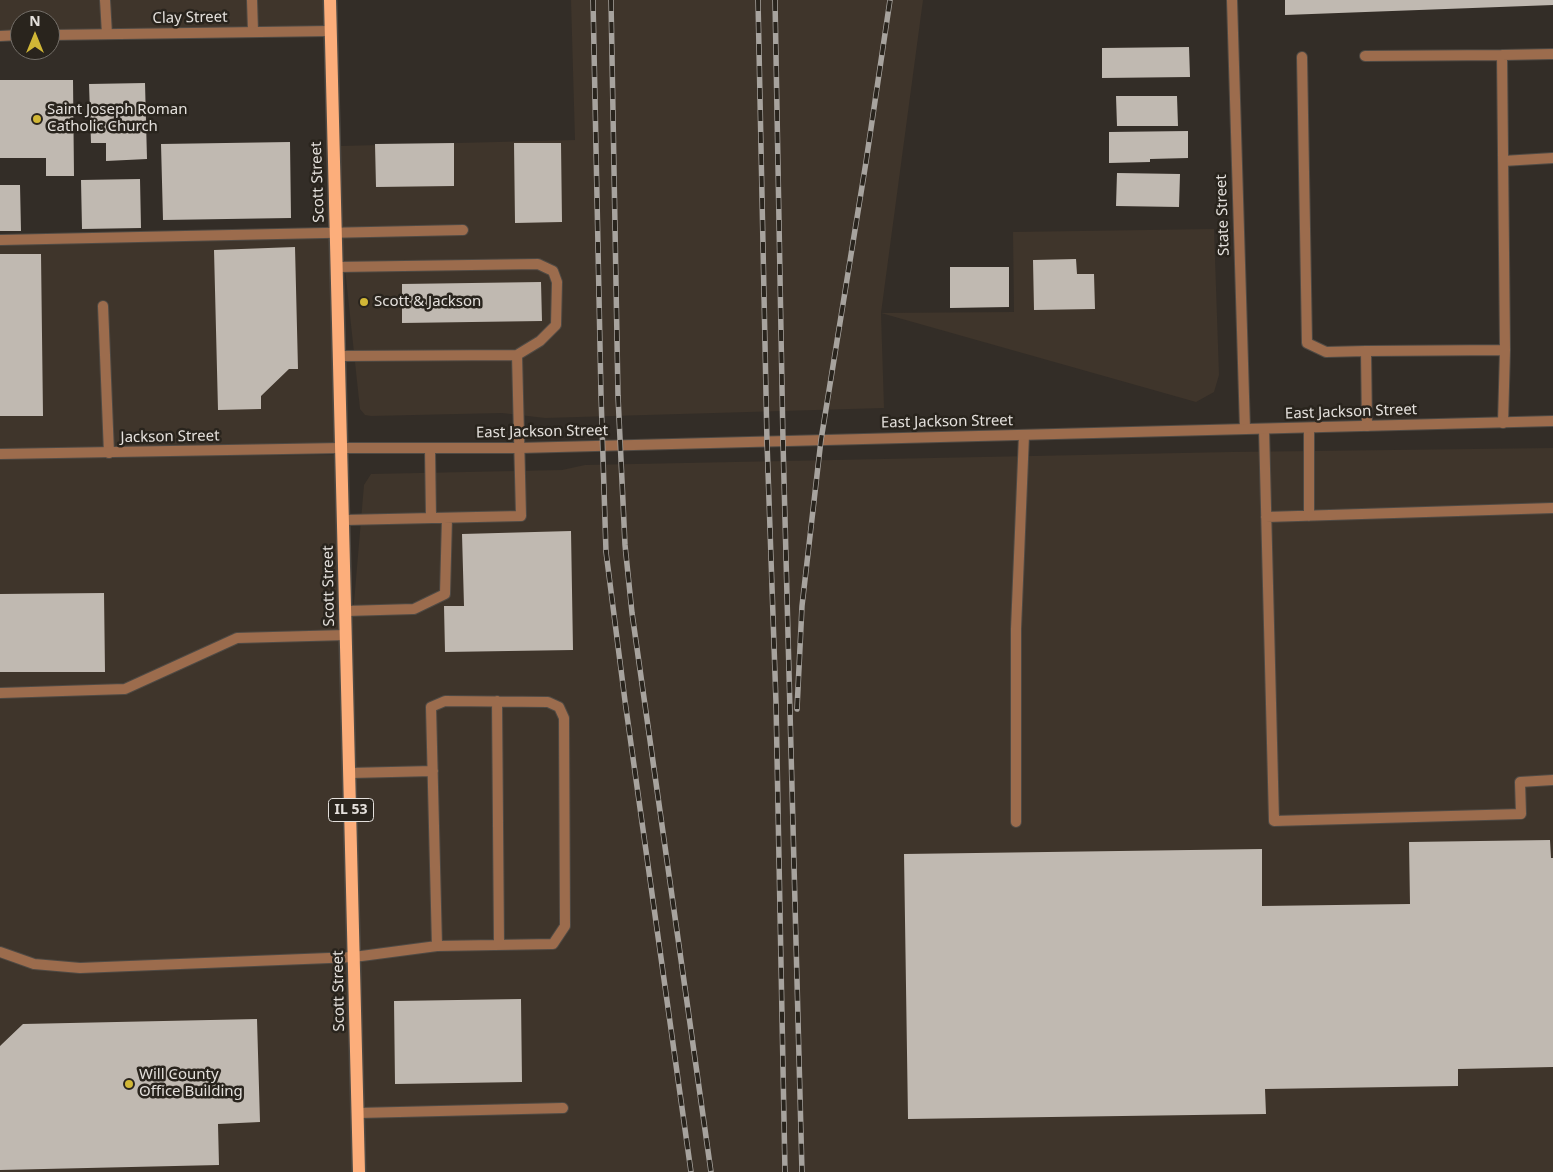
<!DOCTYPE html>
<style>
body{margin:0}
#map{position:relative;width:1553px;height:1172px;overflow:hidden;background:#332d27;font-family:"Noto Sans",sans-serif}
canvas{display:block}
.north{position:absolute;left:10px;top:10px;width:50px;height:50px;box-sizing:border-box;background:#29241d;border:1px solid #746f69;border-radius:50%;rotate:0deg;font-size:14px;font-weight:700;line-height:20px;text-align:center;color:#e4e0dc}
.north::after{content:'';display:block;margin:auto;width:18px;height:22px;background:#d1b736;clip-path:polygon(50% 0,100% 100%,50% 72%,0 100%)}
</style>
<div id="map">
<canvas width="1553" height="1172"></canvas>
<div class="north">N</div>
</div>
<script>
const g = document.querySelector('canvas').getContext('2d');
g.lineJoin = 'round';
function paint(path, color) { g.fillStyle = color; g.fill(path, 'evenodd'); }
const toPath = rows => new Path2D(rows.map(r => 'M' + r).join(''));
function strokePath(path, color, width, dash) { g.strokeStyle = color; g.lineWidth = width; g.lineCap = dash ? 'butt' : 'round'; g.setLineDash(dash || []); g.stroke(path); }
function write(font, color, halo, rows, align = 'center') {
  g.font = font + ' "Noto Sans",sans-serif'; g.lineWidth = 5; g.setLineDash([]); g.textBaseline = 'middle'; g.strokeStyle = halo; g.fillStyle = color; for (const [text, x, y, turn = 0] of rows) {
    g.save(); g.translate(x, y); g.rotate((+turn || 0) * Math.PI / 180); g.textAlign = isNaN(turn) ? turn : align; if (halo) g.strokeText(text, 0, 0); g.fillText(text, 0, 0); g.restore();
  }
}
paint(toPath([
 [0,0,329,0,330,29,50,34,50,20,20,20,20,34,0,34],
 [571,0,923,0,881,313,1014,312,1013,232,1214,229,1219,375,1214,392,1196,402,881,313,884,408,545,418,502,413,371,416,365,415,360,409,341,231,340,146,575,140],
 [340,231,341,451,0,453,0,240],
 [1553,448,1553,1172,0,1172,0,456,340,455,349,661,364,485,371,474,562,470,585,465,1231,452]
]), '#3f352b');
paint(toPath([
 [1285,0,1553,0,1553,5,1285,15],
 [1189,47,1190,77,1102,78,1102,48],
 [0,80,73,80,74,176,46,176,46,158,0,158],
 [145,83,147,159,106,161,106,143,91,143,89,84],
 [1116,96,1177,96,1178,126,1117,126],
 [1188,131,1188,158,1150,159,1150,162,1109,163,1109,132],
 [290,142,291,218,163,220,161,144],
 [454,143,454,186,376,187,375,144],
 [514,143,561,143,562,222,515,223],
 [1117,173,1180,174,1179,207,1116,206],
 [140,179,141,228,82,229,81,180],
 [0,185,20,185,21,231,0,231],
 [295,247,298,369,289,369,261,396,261,409,218,410,214,250],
 [0,254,41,254,43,416,0,416],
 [1076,259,1077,274,1094,274,1095,309,1034,310,1033,260],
 [950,267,1009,267,1009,307,950,308],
 [541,282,542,321,402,323,402,284],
 [571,531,573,650,445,652,444,606,464,606,462,534],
 [104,593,105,672,0,672,0,594],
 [1550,840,1551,858,1553,858,1553,1067,1458,1069,1458,1086,1265,1089,1266,1114,908,1119,904,854,1262,849,1262,906,1410,904,1409,842],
 [521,999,522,1082,395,1084,394,1001],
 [257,1019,260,1122,218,1124,219,1165,0,1170,0,1046,23,1024]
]), '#c0b9b1');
const service = toPath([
 [105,0,107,34],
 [252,0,253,31],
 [1502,55,1553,54],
 [1365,56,1502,55,1505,350],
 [1302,57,1307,343,1326,352,1366,351,1505,350,1503,423],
 [1503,161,1553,158],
 [0,240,463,230],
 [337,267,538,264,553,271,557,282,556,325,540,341,517,355],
 [103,306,109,453],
 [1366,351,1367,426],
 [339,356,517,355,521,516,344,520],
 [1309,428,1309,516],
 [1264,429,1274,821,1521,814,1520,782,1553,780],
 [430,449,431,518],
 [1266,517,1553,508],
 [346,611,414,609,445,594,447,518],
 [0,693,125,689,237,638,346,635],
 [497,701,499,945],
 [350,773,433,771],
 [1016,822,1016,629,1024,435],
 [0,952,34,964,80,968,354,957,437,946,553,944,565,926,564,718,559,707,548,702,445,701,431,707,437,946],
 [358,1113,563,1108]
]);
const minor = toPath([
 [1232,0,1245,429],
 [50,35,330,31],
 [0,36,20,35]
]);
const tertiary = toPath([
 [0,454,341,448,519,448,1553,421]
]);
const primary = toPath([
 [330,0,359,1172]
]);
strokePath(service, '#4f4a44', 12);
strokePath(minor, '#4f4a44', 12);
strokePath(tertiary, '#4f4a44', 12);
strokePath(primary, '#4f4a44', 15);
strokePath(service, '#9c6c4d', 10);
strokePath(minor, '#9c6c4d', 10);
strokePath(tertiary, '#9c6c4d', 10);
strokePath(primary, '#fcae7b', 12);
const rail = toPath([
 [593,0,601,395,606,552,625,701,691,1172],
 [611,0,618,396,625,545,632,613,711,1172],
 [758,0,767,442,776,703,785,1172],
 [775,0,783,442,802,1172],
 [797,709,802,606,821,440,866,162,890,0]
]);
strokePath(rail, '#a7a39e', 5.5);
strokePath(rail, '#29241d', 4, [11]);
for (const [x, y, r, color] of [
 [37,119,5,"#d1b736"],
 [364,302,5,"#d1b736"],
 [129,1084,5,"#d1b736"]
]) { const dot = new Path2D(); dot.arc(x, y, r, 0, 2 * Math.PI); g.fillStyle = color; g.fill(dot); strokePath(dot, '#29241d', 2); }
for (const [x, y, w] of [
 [351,810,45]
]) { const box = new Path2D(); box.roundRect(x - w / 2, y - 11.5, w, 23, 4); g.fillStyle = '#29241d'; g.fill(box); strokePath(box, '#e4e0dc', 1); }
write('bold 14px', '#e4e0dc', null, [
 ["IL 53",351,810]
]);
write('15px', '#e4e0dc', '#29241d', [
 ["Clay Street",190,18,-1],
 ["Scott Street",318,182,-92],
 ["State Street",1223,215,-92],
 ["East Jackson Street",1351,412,-2],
 ["East Jackson Street",947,422,-1],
 ["East Jackson Street",542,432,-1],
 ["Jackson Street",170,437,-1],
 ["Scott Street",329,586,-91],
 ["Scott Street",339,991,-91]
]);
write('15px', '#e4e0dc', '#29241d', [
 ["Saint Joseph Roman",47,110],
 ["Catholic Church",47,127],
 ["Scott & Jackson",374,302],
 ["Will County",139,1075],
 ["Office Building",139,1092]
], 'left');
</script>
